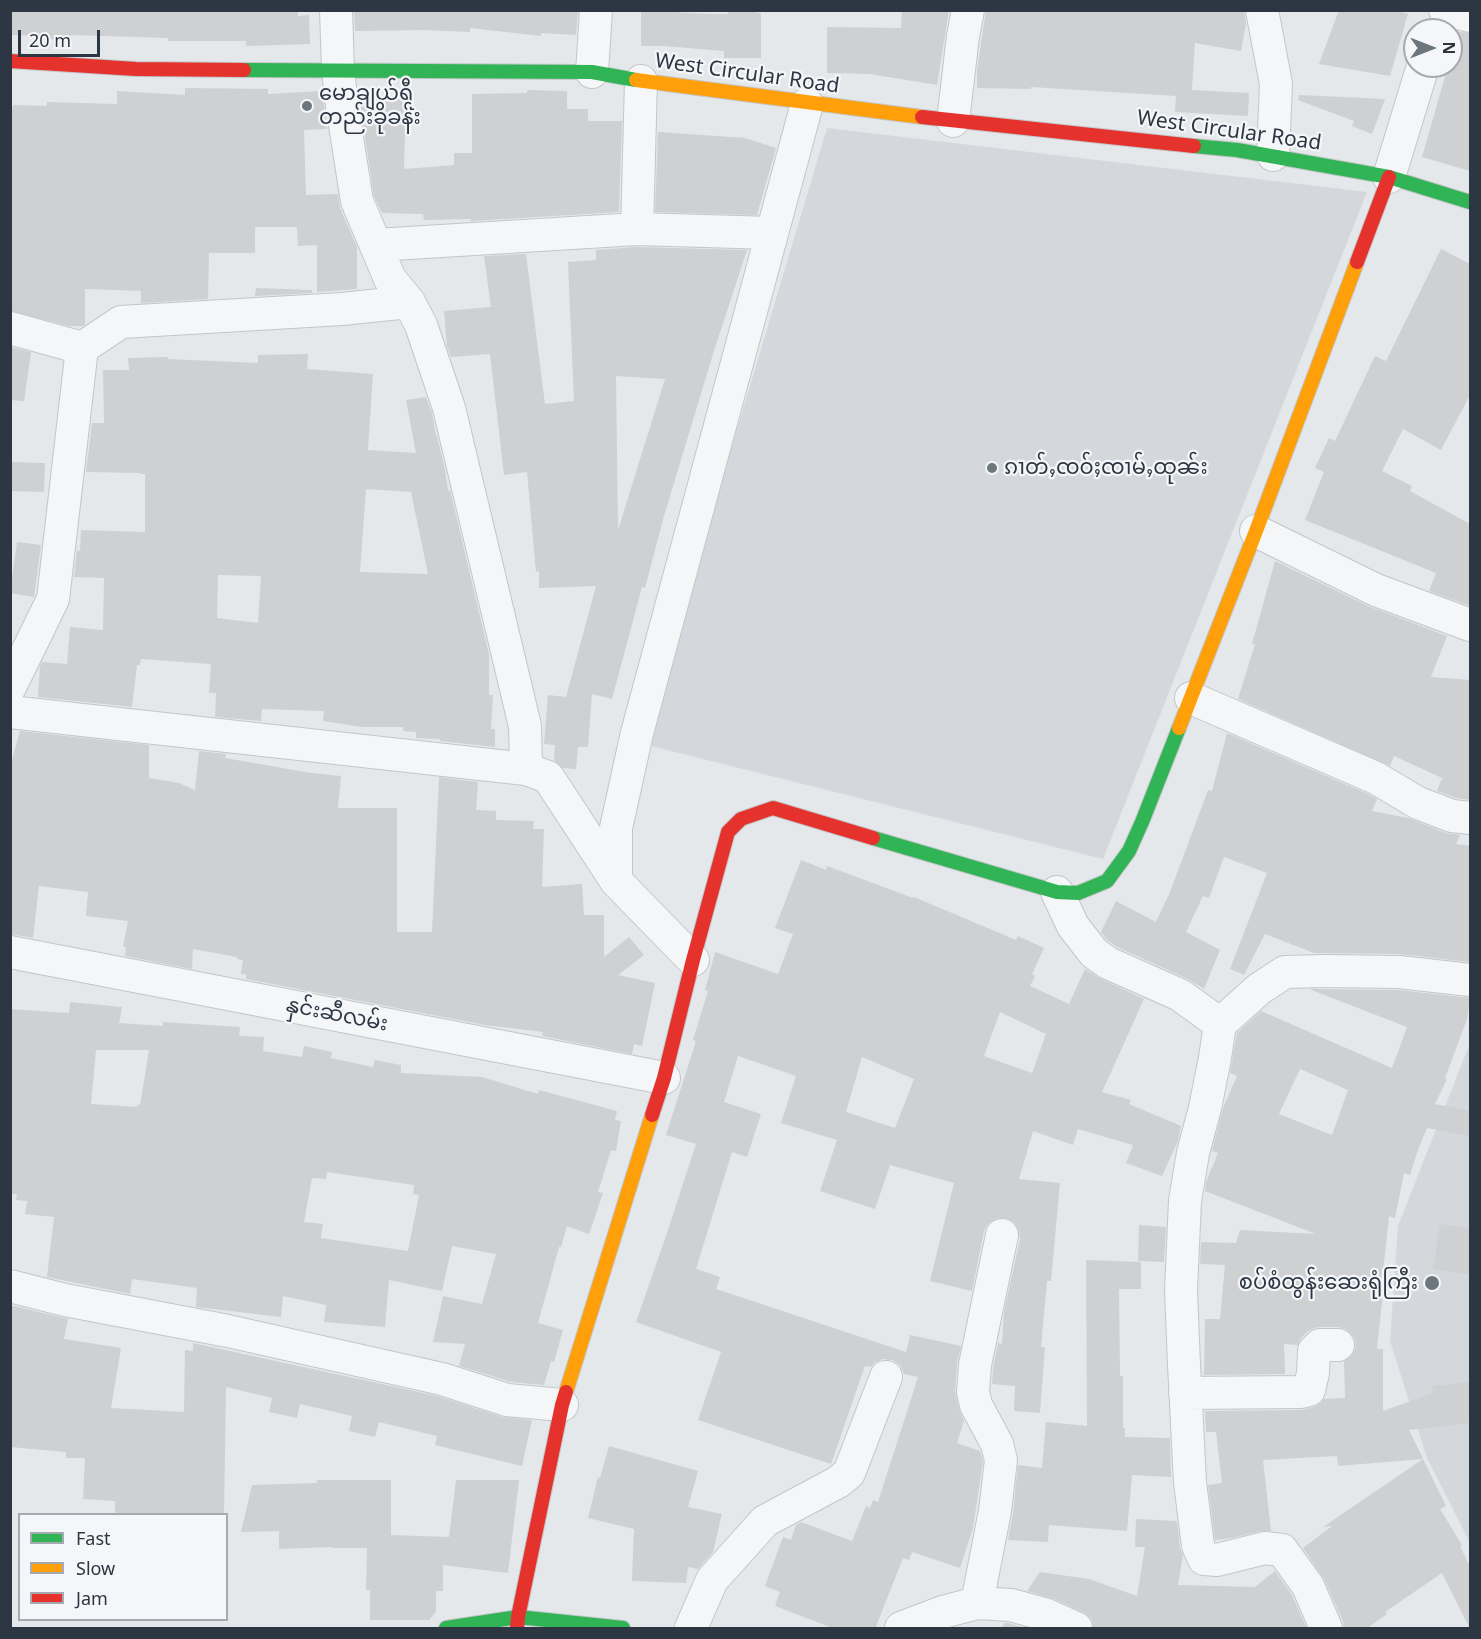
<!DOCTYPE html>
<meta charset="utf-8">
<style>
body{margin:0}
#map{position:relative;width:1481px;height:1639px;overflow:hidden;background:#e5e8ea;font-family:"Noto Sans",sans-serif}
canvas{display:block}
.frame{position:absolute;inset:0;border:12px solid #2d3743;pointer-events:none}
.legend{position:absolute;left:18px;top:1513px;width:210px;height:108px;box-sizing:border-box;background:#f4f6f9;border:2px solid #a4aab0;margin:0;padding:8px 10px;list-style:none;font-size:18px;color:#2d3743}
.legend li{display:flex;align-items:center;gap:12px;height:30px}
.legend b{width:30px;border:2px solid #a4aab0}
.north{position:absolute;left:1403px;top:18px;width:60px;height:60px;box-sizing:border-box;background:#f4f6f9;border:2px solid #a4aab0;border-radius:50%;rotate:90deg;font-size:16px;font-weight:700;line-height:24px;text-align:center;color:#2d3743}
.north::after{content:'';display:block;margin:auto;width:21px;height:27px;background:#6d757d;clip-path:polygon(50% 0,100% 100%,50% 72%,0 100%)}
.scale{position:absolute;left:18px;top:30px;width:82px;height:27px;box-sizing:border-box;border:3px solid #2d3743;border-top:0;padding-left:8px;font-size:18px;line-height:21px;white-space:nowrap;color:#2d3743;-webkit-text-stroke:4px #f4f6f9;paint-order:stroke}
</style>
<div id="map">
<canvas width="1481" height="1639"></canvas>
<div class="frame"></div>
<ul class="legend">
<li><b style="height:8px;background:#30b455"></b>Fast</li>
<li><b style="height:8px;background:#ff9f0a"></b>Slow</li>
<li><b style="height:8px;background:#e5322d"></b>Jam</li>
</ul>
<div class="north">N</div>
<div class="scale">20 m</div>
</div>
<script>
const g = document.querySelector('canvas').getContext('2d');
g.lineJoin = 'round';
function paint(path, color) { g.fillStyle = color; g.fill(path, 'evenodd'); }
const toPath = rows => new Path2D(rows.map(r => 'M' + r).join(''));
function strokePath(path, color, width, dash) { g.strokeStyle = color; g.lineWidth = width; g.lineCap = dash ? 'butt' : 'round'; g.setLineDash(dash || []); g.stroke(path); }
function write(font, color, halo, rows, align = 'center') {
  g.font = font + ' "Noto Sans","Noto Sans Myanmar",sans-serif'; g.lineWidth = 4.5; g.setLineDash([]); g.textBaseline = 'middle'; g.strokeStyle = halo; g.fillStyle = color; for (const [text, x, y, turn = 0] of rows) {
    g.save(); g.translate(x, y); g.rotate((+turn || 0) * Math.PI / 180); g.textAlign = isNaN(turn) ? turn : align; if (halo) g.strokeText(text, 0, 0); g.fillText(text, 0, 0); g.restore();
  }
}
paint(toPath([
 [827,128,1367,192,1103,859,643,744],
 [1470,1043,1470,1543,1427,1458,1390,1341,1398,1226]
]), '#d4d8dd');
paint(toPath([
 [10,10,298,10,298,16,309,15,310,44,246,46,246,41,168,41,168,38,71,35,70,40,45,39,45,36,10,35],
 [354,10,578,10,576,35,541,33,541,36,470,28,470,32,425,30,355,31],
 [641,10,706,14,728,14,728,10,757,10,757,13,761,13,761,58,724,58,724,51,664,46,641,46],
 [902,10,949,10,937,85,870,74,827,73,827,27,901,28],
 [986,10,1244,10,1246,23,1241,51,1195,43,1192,90,1249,93,1248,116,1175,112,1176,96,1031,87,1031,89,977,88,977,70],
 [1339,10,1395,10,1408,14,1390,76,1319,64],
 [1458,32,1470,33,1470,171,1422,157,1448,66,1451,66,1451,56],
 [185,88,268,89,268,94,322,91,327,129,304,130,306,195,338,194,340,208,357,247,357,289,317,292,317,245,298,246,297,227,255,227,255,253,209,253,208,299,141,303,141,291,85,289,85,324,83,326,70,326,10,311,10,107,13,107,13,105,47,106,47,102,117,104,117,91,185,95],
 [527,90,567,91,567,109,588,109,588,121,622,121,619,212,471,221,471,219,424,220,423,214,382,213,374,196,359,98,395,96,395,98,406,97,404,169,454,165,454,153,472,153,472,94,527,93],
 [1299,95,1385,99,1372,134,1352,126,1354,121,1298,100],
 [658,132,745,138,776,148,757,215,655,212],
 [637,247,747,250,713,354,664,516,645,588,642,587,612,699,592,694,588,747,578,747,576,769,563,768,554,760,555,745,544,744,548,695,566,697,596,586,539,588,539,571,536,572,527,472,504,475,490,354,451,357,447,347,444,311,491,307,484,256,526,254,545,404,574,401,568,262,596,260,596,250],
 [616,376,665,379,618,530],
 [1441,249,1470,264,1470,395,1441,450,1403,429,1382,471,1412,486,1410,491,1470,524,1470,606,1429,591,1436,573,1305,520,1324,472,1315,468,1329,438,1335,441,1375,356,1386,361],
 [256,288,312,290,312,293,255,296],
 [10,347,31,352,24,401,10,400],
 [308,354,307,369,373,374,368,450,416,453,406,400,426,397,432,413,436,436,437,436,445,470,448,491,450,490,489,654,489,695,493,695,491,729,495,729,495,747,440,741,440,739,416,738,416,732,403,731,403,727,362,727,323,721,324,711,262,709,261,721,215,717,216,693,209,693,211,664,141,659,140,665,137,665,132,707,38,697,40,666,42,662,67,664,70,627,103,630,104,578,74,577,77,550,80,551,81,530,145,532,145,474,140,474,140,473,86,472,92,423,104,423,103,370,129,370,128,358,168,357,168,359,258,363,258,355],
 [366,489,411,492,428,574,360,572],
 [218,575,261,576,258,623,217,618],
 [10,462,45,463,44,492,10,491],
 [17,542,41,545,34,597,10,593],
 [1275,561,1368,606,1447,636,1431,677,1470,680,1470,800,1456,798,1437,791,1442,778,1394,756,1390,766,1238,699,1255,644,1252,644],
 [20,731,149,745,149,778,179,783,195,790,199,751,226,754,225,758,311,773,341,776,338,808,397,808,397,932,432,932,439,777,478,782,476,810,496,811,496,820,534,821,533,829,544,829,542,887,582,884,584,915,604,915,604,957,629,937,644,955,618,975,655,983,642,1046,634,1044,632,1054,542,1036,543,1032,485,1025,246,979,246,974,241,974,243,960,237,959,237,957,193,949,192,969,125,956,126,947,123,947,128,921,86,916,88,892,39,886,33,938,10,934,10,767],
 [1227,733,1368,794,1377,799,1372,811,1408,818,1446,833,1460,835,1456,844,1470,846,1470,962,1399,954,1314,953,1265,934,1244,975,1230,969,1267,873,1224,857,1209,898,1203,896,1186,932,1220,950,1204,989,1188,979,1117,947,1107,940,1101,932,1116,901,1156,922,1170,892,1208,790,1212,791],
 [801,860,826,870,827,866,913,898,914,897,1016,940,1018,936,1044,948,1032,974,1035,976,1030,986,1069,1004,1085,969,1101,979,1144,999,1102,1092,1131,1100,1129,1104,1181,1126,1178,1141,1162,1176,1126,1163,1133,1145,1078,1129,1073,1145,1033,1131,1019,1179,1060,1183,1051,1281,1047,1281,1041,1347,1045,1347,1040,1413,1014,1411,1015,1386,992,1384,993,1368,998,1343,1002,1344,1004,1312,1020,1239,1019,1230,1014,1222,1006,1218,997,1218,988,1224,984,1231,972,1291,930,1281,954,1183,890,1165,875,1209,820,1191,837,1140,781,1123,796,1076,738,1056,724,1102,761,1114,747,1157,732,1152,696,1269,720,1277,716,1289,906,1352,910,1335,961,1346,957,1364,955,1391,959,1409,964,1421,957,1443,980,1451,983,1461,973,1528,960,1568,912,1552,909,1560,903,1558,875,1629,835,1629,775,1606,780,1592,765,1586,783,1537,791,1540,796,1525,801,1522,852,1541,866,1506,870,1508,873,1500,878,1502,918,1377,904,1374,900,1365,892,1360,883,1359,875,1363,871,1367,865,1366,831,1464,698,1420,721,1352,636,1322,666,1236,696,1144,666,1135,696,1041,693,1040,708,991,705,990,715,952,778,974,793,934,775,928],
 [1000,1012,1046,1034,1032,1073,984,1056],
 [862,1057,914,1079,895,1128,846,1112],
 [1309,989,1398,990,1470,998,1467,1019,1445,1078,1447,1079,1435,1104,1470,1111,1470,1136,1427,1128,1419,1147,1410,1175,1404,1173,1395,1218,1389,1216,1381,1292,1383,1293,1377,1349,1383,1349,1383,1411,1433,1393,1432,1386,1470,1382,1470,1423,1409,1430,1446,1506,1440,1509,1462,1545,1460,1546,1470,1567,1470,1629,1442,1573,1385,1612,1387,1614,1366,1629,1344,1629,1343,1621,1324,1579,1303,1548,1332,1526,1323,1527,1423,1459,1338,1466,1337,1456,1263,1460,1271,1531,1261,1531,1232,1538,1215,1540,1208,1485,1222,1483,1216,1432,1206,1432,1205,1411,1301,1410,1314,1407,1321,1403,1324,1399,1345,1398,1344,1361,1353,1354,1356,1346,1354,1337,1346,1329,1338,1327,1320,1327,1314,1328,1307,1332,1301,1338,1298,1345,1284,1344,1285,1374,1204,1375,1205,1319,1220,1319,1225,1265,1200,1264,1201,1242,1236,1243,1240,1230,1316,1234,1205,1191,1206,1182,1218,1153,1212,1151,1223,1108,1237,1076,1230,1073,1237,1033,1261,1011,1392,1068,1407,1027],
 [1300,1069,1348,1090,1332,1135,1279,1114],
 [70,1002,122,1007,119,1023,163,1026,163,1022,240,1027,239,1036,264,1037,263,1051,302,1057,304,1046,332,1052,331,1058,373,1067,375,1060,401,1065,401,1073,482,1077,538,1094,539,1090,617,1111,615,1120,621,1121,616,1151,611,1150,598,1192,603,1193,589,1234,567,1226,561,1247,559,1247,538,1323,563,1330,554,1362,551,1361,544,1385,511,1382,459,1366,465,1344,433,1342,443,1296,482,1304,496,1254,452,1246,442,1291,389,1280,385,1327,324,1322,326,1305,283,1296,281,1317,196,1307,197,1288,132,1279,130,1294,47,1277,54,1217,25,1214,27,1201,16,1200,17,1194,10,1194,10,1009,69,1013],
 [96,1050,149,1050,140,1105,137,1105,137,1107,91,1104],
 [327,1172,414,1185,413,1194,419,1195,408,1251,321,1238,323,1224,304,1222,312,1178,326,1179],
 [1440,1224,1470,1228,1470,1275,1433,1269],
 [1139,1225,1166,1227,1164,1262,1138,1261],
 [1086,1260,1141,1262,1141,1289,1119,1289,1120,1376,1123,1376,1123,1428,1125,1428,1125,1437,1170,1438,1171,1477,1132,1475,1127,1531,1049,1525,1048,1542,1008,1540,1013,1513,1018,1465,1042,1468,1046,1422,1087,1426],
 [10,1305,68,1319,64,1339,121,1348,111,1408,184,1412,185,1350,193,1351,193,1343,437,1396,502,1417,532,1420,522,1466,435,1445,437,1436,379,1422,375,1437,349,1431,352,1416,300,1404,297,1418,269,1412,272,1398,226,1387,224,1515,115,1515,115,1501,83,1499,85,1458,66,1458,66,1452,10,1447],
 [609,1446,698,1471,688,1507,722,1514,713,1552,698,1569,688,1567,686,1583,632,1581,634,1529,588,1518,598,1477,600,1478],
 [317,1480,391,1480,391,1535,449,1537,456,1480,519,1480,508,1573,443,1565,443,1591,436,1591,436,1612,429,1620,370,1620,370,1590,366,1590,367,1548,332,1548,332,1547,279,1549,279,1531,241,1532,252,1485,317,1483],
 [1136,1519,1177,1521,1180,1548,1183,1555,1178,1585,1255,1587,1275,1571,1292,1595,1307,1629,1094,1629,1091,1618,1083,1612,1054,1599,1027,1591,1040,1572,1089,1579,1137,1596,1145,1547,1135,1547],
 [1005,1623,1008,1623,1028,1629,1001,1629]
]), '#ced0d2');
const street = toPath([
 [336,10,338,70,342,106,357,201,390,279,409,302,421,325,449,408,525,726,526,769,548,777,616,881],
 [1262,10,1276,84,1273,155],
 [1445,10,1470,16],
 [592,72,596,10],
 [953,121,963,36,968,10],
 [1389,177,1423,66],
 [637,229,641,81],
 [376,245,637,229,772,233],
 [10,328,82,348,121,322,342,309,409,302],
 [1256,531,1376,590,1470,625],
 [10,687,53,599,82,348],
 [1191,698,1376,778,1418,803,1452,816,1470,818],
 [10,712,526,769],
 [1057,892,1073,926,1094,953,1108,963,1180,995,1220,1024,1215,1058,1205,1108,1193,1153,1185,1201,1181,1290,1184,1365,1190,1482,1198,1546,1204,1559,1217,1560,1265,1548,1282,1550,1308,1586,1326,1628],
 [10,952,664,1078],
 [693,960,616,881,616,828,637,733,807,104],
 [1220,1024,1259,989,1285,972,1325,971,1399,972,1470,980],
 [10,1286,65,1300,228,1331,442,1379,507,1400,562,1405],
 [1185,1393,1301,1392,1309,1390,1313,1373,1314,1351,1320,1345,1338,1345],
 [977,1603,1011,1605,1047,1615,1076,1628],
 [691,1628,712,1580,765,1521,838,1482,849,1473,886,1377],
 [901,1628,943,1612,977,1603,995,1511,1001,1460,997,1444,976,1405,973,1392,975,1365,1002,1235]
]);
const fast = toPath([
 [244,70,592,72,636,80],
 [1194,146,1237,150,1389,177,1470,202],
 [873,838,1057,892,1078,893,1107,881,1129,851,1142,822,1179,728],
 [446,1628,518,1617,623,1628]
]);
const slow = toPath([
 [636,80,922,117],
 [1179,728,1256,531,1357,262],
 [566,1392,652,1115]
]);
const jam = toPath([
 [10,61,136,69,244,70],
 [922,117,1194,146],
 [1357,262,1389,177],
 [652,1115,664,1078,693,960,728,832,741,819,773,808,873,838],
 [517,1628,518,1617,562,1405,566,1392]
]);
strokePath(street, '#c3c6c8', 34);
strokePath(fast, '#c3c6c8', 16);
strokePath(slow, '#c3c6c8', 16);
strokePath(jam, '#c3c6c8', 16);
strokePath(street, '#f5f6f7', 32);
strokePath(fast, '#30b455', 14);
strokePath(slow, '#ff9f0a', 14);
strokePath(jam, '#e5322d', 14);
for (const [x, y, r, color] of [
 [307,106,6,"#6d757d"],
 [992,468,6,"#6d757d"],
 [1432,1283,8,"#6d757d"]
]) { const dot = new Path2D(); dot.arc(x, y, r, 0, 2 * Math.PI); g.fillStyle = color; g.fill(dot); strokePath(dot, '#f4f6f9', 2); }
write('21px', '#2d3743', '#f4f6f9', [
 ["West Circular Road",747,74,8],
 ["West Circular Road",1229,131,8],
 ["နှင်းဆီလမ်း",337,1015,11]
]);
write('21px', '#2d3743', '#f4f6f9', [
 ["မောချယ်ရီ",319,94],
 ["တည်းခိုခန်း",319,118],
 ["ၵၢတ်ႇၸဝ်ႈၸၢမ်ႇထုၼ်း",1004,468],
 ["စပ်စံထွန်းဆေးရုံကြီး",1418,1283,"right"]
], 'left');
</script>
